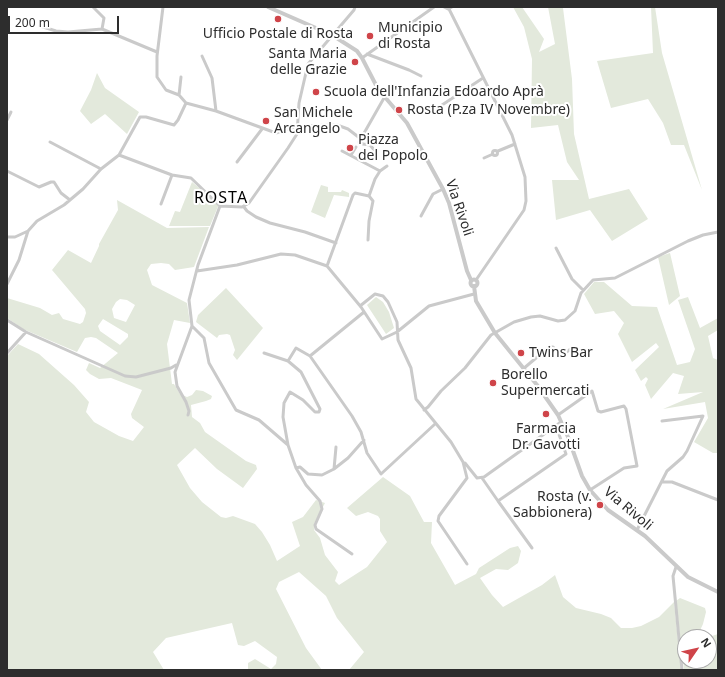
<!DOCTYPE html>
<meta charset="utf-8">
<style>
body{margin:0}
#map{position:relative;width:725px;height:677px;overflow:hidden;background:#fff;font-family:"Noto Sans",sans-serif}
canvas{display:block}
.frame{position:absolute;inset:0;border:8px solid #2d2d2d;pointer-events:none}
.north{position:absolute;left:677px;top:629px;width:40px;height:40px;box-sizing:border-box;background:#fff;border:1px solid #ababab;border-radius:50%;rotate:56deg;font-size:11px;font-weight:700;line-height:16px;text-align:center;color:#2d2d2d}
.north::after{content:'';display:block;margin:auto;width:14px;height:18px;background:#cf4449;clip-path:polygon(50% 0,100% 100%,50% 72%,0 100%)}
.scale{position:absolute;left:8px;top:16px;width:111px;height:18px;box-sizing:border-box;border:2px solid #2d2d2d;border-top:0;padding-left:5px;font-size:12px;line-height:14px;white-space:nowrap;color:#2d2d2d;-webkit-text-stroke:3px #fff;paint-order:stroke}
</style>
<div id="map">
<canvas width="725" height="677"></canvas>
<div class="frame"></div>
<div class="north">N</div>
<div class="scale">200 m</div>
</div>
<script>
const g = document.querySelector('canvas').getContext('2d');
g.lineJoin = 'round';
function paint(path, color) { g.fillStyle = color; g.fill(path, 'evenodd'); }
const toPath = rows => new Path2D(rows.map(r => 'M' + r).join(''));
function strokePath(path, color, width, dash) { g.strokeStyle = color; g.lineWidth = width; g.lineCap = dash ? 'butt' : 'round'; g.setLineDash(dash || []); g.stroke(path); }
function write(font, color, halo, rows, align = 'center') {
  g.font = font + ' "Noto Sans",sans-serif'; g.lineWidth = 4; g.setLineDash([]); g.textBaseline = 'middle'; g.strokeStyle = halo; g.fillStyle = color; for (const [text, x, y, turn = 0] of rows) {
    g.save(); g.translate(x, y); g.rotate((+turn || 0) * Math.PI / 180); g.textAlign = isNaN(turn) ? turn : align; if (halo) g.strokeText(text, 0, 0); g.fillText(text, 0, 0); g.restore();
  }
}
paint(toPath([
 [513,7,522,7,544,39,539,52,555,44,548,7,563,8,572,79,574,134,589,199,629,189,648,219,612,241,590,210,556,220,552,180,579,180,567,162,558,125,531,128,532,59,524,27],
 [651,7,655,7,662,53,702,190,684,145,671,145,663,123,648,99,611,108,597,61,653,53],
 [97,73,105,88,139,112,127,134,105,114,91,124,80,111,91,90],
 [192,182,219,204,210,226,169,226,175,211,180,212],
 [321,185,328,187,328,192,341,192,342,190,349,193,349,197,334,195,325,218,311,212],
 [117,200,167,228,209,227,194,267,175,270,169,264,161,263,151,264,147,270,152,285,187,303,190,323,174,320,167,344,172,384,174,384,180,394,187,397,192,395,196,390,203,391,212,396,211,399,206,401,191,405,192,417,200,423,205,432,246,461,256,465,257,469,243,488,217,469,195,448,177,465,190,488,202,502,221,517,226,518,233,516,255,524,262,532,270,545,277,561,300,546,292,522,303,517,316,500,325,503,314,524,314,530,320,538,325,555,338,572,335,581,339,585,367,567,387,542,380,531,380,519,378,516,368,512,356,516,347,508,383,477,410,496,424,522,432,522,431,543,455,585,476,574,479,568,510,548,518,546,521,551,518,563,508,570,496,569,480,578,492,595,503,607,542,585,555,575,563,597,576,608,601,614,611,618,621,628,632,628,641,626,659,617,674,602,681,670,349,670,364,652,337,618,326,596,299,572,279,582,276,589,306,648,322,670,248,670,248,663,255,659,271,669,276,664,277,657,255,641,244,646,238,645,232,623,166,638,153,652,164,670,7,670,7,356,18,344,39,354,74,385,89,402,86,412,94,422,119,436,133,441,144,427,132,418,131,414,142,390,111,378,99,379,90,374,86,370,89,363,100,368,118,353,96,338,91,337,85,338,77,352,23,329,7,318,7,298,40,308,52,315,59,313,63,319,80,324,83,322,86,313,85,309,52,270,68,250,91,263,99,246,99,244,118,210],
 [120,299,127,300,135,305,126,322,114,318,112,309,116,302],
 [103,319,128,334,128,337,120,345,100,331,98,326],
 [670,253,680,296,669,305,658,257],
 [594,282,604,282,632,306,657,307,677,365,690,362,695,349,678,300,688,297,700,328,718,318,718,330,708,336,713,358,718,360,718,453,713,453,694,442,708,418,705,402,663,409,703,392,678,394,684,376,673,373,651,399,645,385,648,379,646,377,641,381,635,370,659,347,656,343,632,362,618,334,624,323,614,311,595,314,584,294],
 [226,288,263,328,237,360,233,355,235,350,230,335,227,334,219,335,217,338,196,322,198,315],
 [376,297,383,302,389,312,394,328,386,334,367,305],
 [680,598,705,608,706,612,703,624,697,637,685,637,685,661,709,661,709,637,718,634,718,670,684,670,676,601]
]), '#e3e9dc');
strokePath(toPath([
 [93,7,104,18,102,29],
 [163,7,157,56,157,77,166,90,179,95,186,103,216,111,276,133,297,126,337,125,348,129,361,139],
 [444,7,448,9,452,7],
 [449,9,512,135,525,177,526,201,524,210,476,280],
 [40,26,56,31,68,32,102,29,157,52],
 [367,54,409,70,421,76],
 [202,56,212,78,216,111],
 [362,58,434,7],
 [179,95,181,77],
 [442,105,483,78],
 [7,120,11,112],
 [50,142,101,169],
 [359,142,384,98],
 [360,142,363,144,370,145,375,151],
 '492.5 153a2.5 2.5 0 1 1 5 0a2.5 2.5 0 1 1-5 0Z',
 [342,151,380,171],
 [498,151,515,144],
 [119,155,172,175,191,178,220,206],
 [351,155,356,147],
 [484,158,493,154],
 [237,162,262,129],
 [7,171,39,187,51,182,54,182,61,193,70,200],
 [161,204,172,175],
 [220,206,242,207,249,203,288,148,297,134,299,103,308,64,354,10,355,7],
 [244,207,247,211,256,217,270,223,305,232,336,243],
 [421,216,433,194,443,189],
 [7,237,15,237,28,231,37,221,64,205,83,189,101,169,119,155,140,117,146,117,174,125,178,120,186,103],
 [368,240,369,221,373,201,369,196],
 [556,248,572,279,583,290],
 [327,266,353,195,355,193,369,196,375,179,380,171,387,166],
 [197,271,237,265,281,254,295,255,327,266,361,307,382,339,397,332,429,306,474,294],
 [7,284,19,260,28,231],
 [360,306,375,294,383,296,388,302,397,322,398,340,411,368,416,399,451,442,463,462,467,478,439,516,438,521,467,564],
 [7,320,26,332,125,376,136,377,171,368,176,365],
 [192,326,204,338,209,363,236,410,259,420,288,445,296,468,306,485,320,501,322,509,315,525,316,529,352,554],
 [7,353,26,332],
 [264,353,288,361,301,372,320,409,319,412,315,412,303,400,290,392,284,403,283,417,288,445],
 [310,356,364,312],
 [288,361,296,348,310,356,352,416,361,432,367,453,381,474,435,424],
 [523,369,549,347,553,347,561,356,572,348],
 [424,410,428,407,441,391,465,368,491,335,514,322,531,317,540,316,558,321,565,320,575,311,581,293,593,280,615,278,688,241,703,235,718,232],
 [188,415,189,411,186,402,177,386,175,372,192,326,189,300,198,265,220,206],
 [558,415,592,391,598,411,601,412,624,406,626,409,637,466,624,468,590,490],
 [465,463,477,478,484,477,561,422],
 [296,468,300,467,308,474,322,475,334,469,348,458,364,440],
 [334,469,336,447],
 [482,478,498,501,566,454,556,426],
 [662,482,672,482,718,500],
 [498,501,532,548],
 [637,530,667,471,683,457,687,451,703,416,662,421],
 [676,567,673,576,682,670]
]), '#cacaca', 3);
strokePath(toPath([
 [268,7,332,35,357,51,362,58,378,89,407,123,443,189,449,203,467,271,471,280],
 '470.5 283a3.5 3.5 0 1 1 7 0a3.5 3.5 0 1 1-7 0Z',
 [474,286,476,301,495,333,537,385,558,415,568,437,582,476,590,490,608,510,645,536,688,577,718,592]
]), '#cacaca', 4);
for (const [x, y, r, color] of [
 [278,19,4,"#cf4449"],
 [370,36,4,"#cf4449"],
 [355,62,4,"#cf4449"],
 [316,92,4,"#cf4449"],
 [399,110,4,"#cf4449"],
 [266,121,4,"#cf4449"],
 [350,148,4,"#cf4449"],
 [521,353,4,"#cf4449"],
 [493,383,4,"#cf4449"],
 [546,414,4,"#cf4449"],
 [600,505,4,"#cf4449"]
]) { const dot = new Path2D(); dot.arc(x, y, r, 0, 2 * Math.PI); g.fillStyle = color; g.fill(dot); strokePath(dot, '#fff', 1.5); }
write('14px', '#2d2d2d', '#fff', [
 ["Municipio",378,28],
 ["di Rosta",378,44],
 ["Ufficio Postale di Rosta",278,34,"center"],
 ["Santa Maria",347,54,"right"],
 ["delle Grazie",347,70,"right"],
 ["Scuola dell'Infanzia Edoardo Aprà",324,92],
 ["Rosta (P.za IV Novembre)",407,110],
 ["San Michele",274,113],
 ["Arcangelo",274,129],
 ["Piazza",358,140],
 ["del Popolo",358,156],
 ["Twins Bar",529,353],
 ["Borello",501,375],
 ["Supermercati",501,391],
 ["Farmacia",546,429,"center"],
 ["Dr. Gavotti",546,445,"center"],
 ["Rosta (v.",592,497,"right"],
 ["Sabbionera)",592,513,"right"]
], 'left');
write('14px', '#2d2d2d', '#fff', [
 ["Via Rivoli",459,208,71],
 ["Via Rivoli",628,509,40]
]);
g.letterSpacing = '1px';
write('16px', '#000', '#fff', [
 ["ROSTA",221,198]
]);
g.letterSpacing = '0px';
</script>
